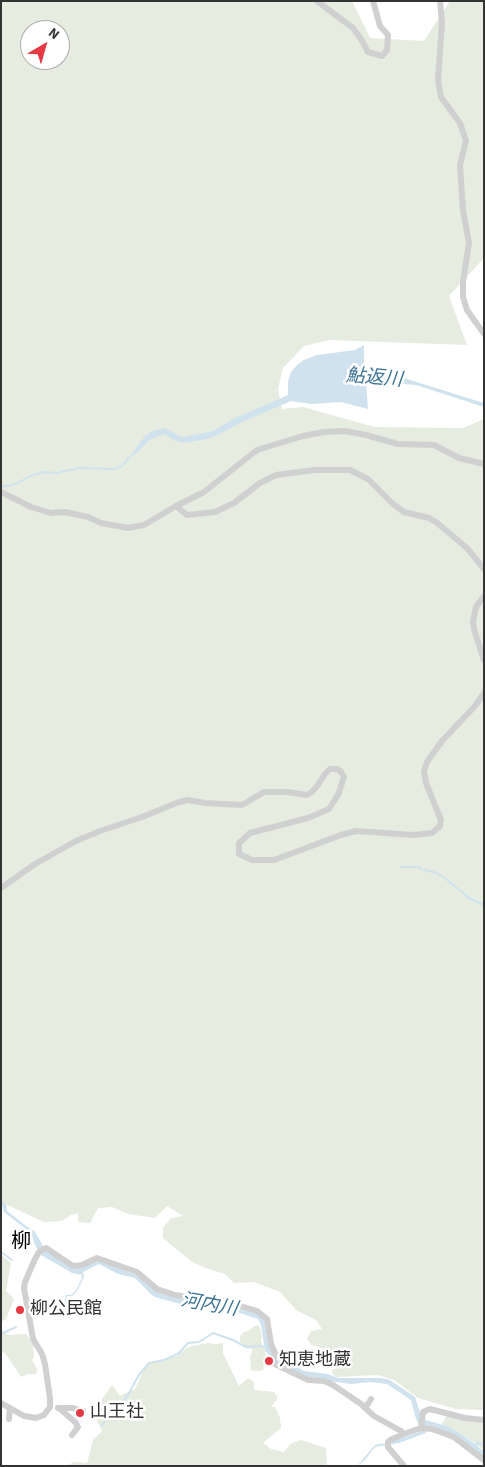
<!DOCTYPE html>
<meta charset="utf-8">
<style>
body{margin:0}
#map{position:relative;width:485px;height:1467px;overflow:hidden;background:#fff;font-family:"Source Sans 3",sans-serif}
canvas{display:block}
.frame{position:absolute;inset:0;border:2px solid #333;pointer-events:none}
.north{position:absolute;left:20px;top:20px;width:50px;height:50px;box-sizing:border-box;background:#fff;border:1px solid #adadad;border-radius:50%;rotate:38deg;font-size:14px;font-weight:700;line-height:20px;text-align:center;color:#333}
.north::after{content:'';display:block;margin:auto;width:18px;height:22px;background:#e63946;clip-path:polygon(50% 0,100% 100%,50% 72%,0 100%)}
</style>
<div id="map">
<canvas width="485" height="1467"></canvas>
<div class="frame"></div>
<div class="north">N</div>
</div>
<script>
const g = document.querySelector('canvas').getContext('2d');
g.lineJoin = 'round';
function paint(path, color) { g.fillStyle = color; g.fill(path, 'evenodd'); }
const toPath = rows => new Path2D(rows.map(r => 'M' + r).join(''));
function strokePath(path, color, width, dash) { g.strokeStyle = color; g.lineWidth = width; g.lineCap = dash ? 'butt' : 'round'; g.setLineDash(dash || []); g.stroke(path); }
function write(font, color, halo, rows, align = 'center') {
  g.font = font + ' "Source Sans 3","Noto Sans JP",sans-serif'; g.lineWidth = 5; g.setLineDash([]); g.textBaseline = 'middle'; g.strokeStyle = halo; g.fillStyle = color; for (const [text, x, y, turn = 0] of rows) {
    g.save(); g.translate(x, y); g.rotate((+turn || 0) * Math.PI / 180); g.textAlign = isNaN(turn) ? turn : align; if (halo) g.strokeText(text, 0, 0); g.fillText(text, 0, 0); g.restore();
  }
}
paint(toPath([
 [1,1,352,1,370,38,424,41,450,1,484,1,484,258,449,296,467,345,329,340,304,346,283,368,278,389,282,409,303,407,375,427,463,428,484,419,484,1410,456,1409,418,1398,394,1380,377,1375,336,1377,332,1373,333,1369,339,1368,334,1359,321,1348,312,1345,307,1339,311,1331,322,1329,316,1320,296,1310,280,1292,254,1282,234,1283,225,1274,208,1269,192,1262,163,1238,163,1228,171,1218,183,1216,167,1206,155,1218,128,1214,112,1207,98,1208,90,1223,78,1222,78,1213,71,1215,62,1221,44,1222,1,1202],
 [30,30,60,30,60,60,30,60],
 [1,1255,11,1263,6,1291,14,1299,6,1319,1,1322],
 [259,1325,262,1336,261,1341,267,1357,265,1359,263,1370,256,1371,251,1370,250,1356,253,1349,246,1348,240,1341,240,1336,244,1332,248,1331,254,1326],
 [1,1330,8,1335,26,1334,33,1344,34,1357,32,1360,37,1369,36,1374,28,1374,21,1377,5,1353,1,1352],
 [208,1343,215,1344,223,1343,223,1353,239,1386,248,1378,254,1382,254,1390,274,1392,278,1398,271,1407,275,1407,280,1418,281,1428,263,1443,271,1449,284,1452,290,1444,301,1440,326,1448,327,1466,66,1466,74,1462,87,1463,93,1440,102,1431,93,1412,112,1385,120,1396,135,1389,147,1363,177,1356,188,1347],
 [447,1415,484,1421,484,1450,460,1433,442,1424]
]), '#e6ecdf');
paint(toPath([
 [364,345,364,362,362,364,365,368,368,409,341,402,311,404,291,401,242,422,218,435,207,439,184,443,176,441,164,434,158,436,149,440,138,452,128,459,145,436,152,431,165,428,179,436,185,437,213,431,233,419,288,395,288,381,291,372,297,365,304,360,317,355,355,350],
 [380,370,391,372,391,374,484,403,484,407,416,385,404,384,381,384],
 [1,1201,6,1204,7,1211,33,1231,34,1230,46,1251,74,1268,97,1260,136,1275,179,1299,217,1302,258,1314,264,1319,268,1343,277,1355,286,1362,288,1361,304,1371,328,1374,338,1378,382,1378,390,1380,415,1397,422,1419,447,1426,460,1433,484,1451,484,1457,474,1450,419,1424,416,1419,411,1400,387,1384,370,1382,351,1384,314,1379,302,1376,276,1362,265,1351,261,1325,258,1319,216,1305,188,1306,158,1298,153,1296,135,1278,118,1274,99,1264,83,1272,84,1277,77,1291,72,1296,67,1296,66,1302,61,1308,58,1309,49,1305,41,1309,32,1318,32,1316,35,1310,47,1304,50,1303,58,1308,60,1307,65,1302,66,1295,71,1295,76,1290,82,1278,82,1275,72,1273,41,1255,35,1245,31,1233,4,1212],
 [425,1430,426,1433,399,1443,375,1447,365,1460,357,1466,374,1446,378,1444,391,1443,394,1441]
]), '#cfe2ee');
strokePath(toPath([
 [1,487,16,484,30,476,44,472,56,473,79,468,115,469,122,466,129,458],
 [401,867,419,867,420,869,437,873,446,879,469,898,484,905],
 [1,1252,12,1260],
 [1,1334,16,1327],
 [101,1426,113,1410,126,1398,139,1375,149,1363,164,1360,175,1355,179,1353,188,1343,199,1342,213,1333,233,1340,246,1347,260,1346,265,1347],
 [475,1446,477,1443,484,1445]
]), '#cfe2ee', 2);
strokePath(toPath([
 [353,374,393,379]
]), '#cfe2ee', 10);
strokePath(toPath([
 [317,1,353,28,361,39,368,52,382,56,387,50,388,35,380,26,373,1],
 [440,1,442,23,438,80,441,97,460,123,466,141,460,165,463,210,469,243,463,282,463,297,467,310,484,334],
 [484,464,459,458,434,445,398,444,366,435,345,431,324,432,303,436,257,450,204,492,176,506,187,515,215,512,234,503,260,483,276,475,315,470,350,470,368,479,393,504,404,512,429,518,436,522,467,548,484,569],
 [1,492,31,507,51,513,65,512,88,517,101,523,128,528,144,525,176,506],
 [484,596,476,607,473,621,474,629,484,660],
 [1,888,35,864,76,841,100,831,142,817,179,802,188,800,205,803,242,805,264,792,287,792,307,795,312,792,318,785,325,774,330,769,337,769,341,772,344,777,338,795,329,809,308,818,250,833,239,843,239,854,252,860,274,860,341,835,356,831,413,835,432,833,440,826,441,820,426,783,424,771,427,762,442,741,475,706,484,693],
 [1,1403,24,1416,36,1418,44,1415,50,1407,50,1398,45,1364,42,1354,33,1339,24,1288,25,1282,35,1259,39,1252,46,1248,73,1266,82,1265,97,1258,137,1272,157,1289,175,1295,194,1298,221,1300,257,1311,267,1319,271,1344,275,1353,273,1362,275,1364,308,1380,324,1381,333,1385,361,1404,374,1416,401,1431,404,1434,421,1428,432,1429,454,1437,484,1460],
 [364,1407,368,1404,371,1399],
 [58,1408,72,1408,83,1411],
 [59,1408,75,1422,78,1427,72,1435],
 [9,1419,10,1408],
 [421,1428,423,1412,430,1409,465,1418,484,1420],
 [404,1434,390,1440,388,1442,388,1447,404,1466]
]), '#d0d0d0', 6);
for (const [x, y, r, color] of [
 [20,1310,5,"#e63946"],
 [269,1361,5,"#e63946"],
 [80,1413,5,"#e63946"]
]) { const dot = new Path2D(); dot.arc(x, y, r, 0, 2 * Math.PI); g.fillStyle = color; g.fill(dot); strokePath(dot, '#fff', 2); }
write('18px', '#333', '#fff', [
 ["柳公民館",30,1310],
 ["知恵地蔵",279,1361],
 ["山王社",90,1413]
], 'left');
write('italic 19px', '#3f7597', '#fff', [
 ["鮎返川",374,379,5],
 ["河内川",209,1306,10]
]);
write('20px', '#000', '#fff', [
 ["柳",21,1243]
]);
</script>
